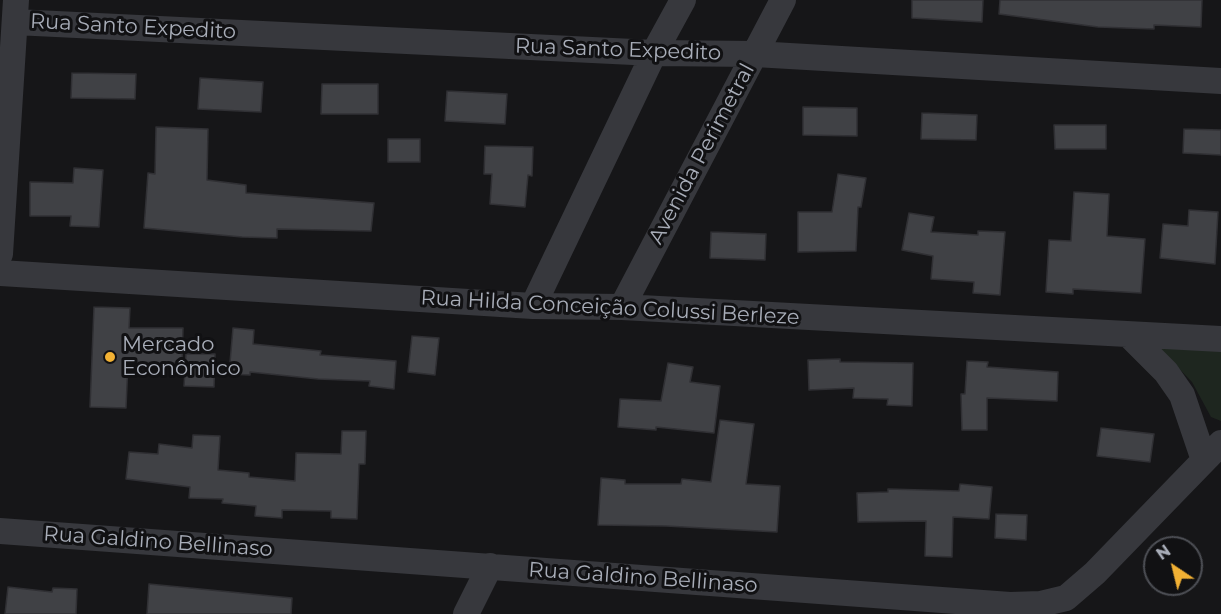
<!DOCTYPE html>
<meta charset="utf-8">
<style>
body{margin:0}
#map{position:relative;width:1221px;height:614px;overflow:hidden;background:#161618;font-family:Montserrat,sans-serif}
canvas{display:block}
.north{position:absolute;left:1143px;top:536px;width:60px;height:60px;box-sizing:border-box;background:#111113;border:2px solid #4d4f55;border-radius:50%;rotate:325deg;font-size:16px;font-weight:700;line-height:24px;text-align:center;color:#a8adb8}
.north::after{content:'';display:block;margin:auto;width:21px;height:27px;background:#f2b134;clip-path:polygon(50% 0,100% 100%,50% 72%,0 100%)}
</style>
<div id="map">
<canvas width="1221" height="614"></canvas>
<div class="north">N</div>
</div>
<script>
const g = document.querySelector('canvas').getContext('2d');
g.lineJoin = 'round';
function paint(path, color) { g.fillStyle = color; g.fill(path, 'evenodd'); }
const toPath = rows => new Path2D(rows.map(r => 'M' + r).join(''));
function strokePath(path, color, width, dash) { g.strokeStyle = color; g.lineWidth = width; g.lineCap = dash ? 'butt' : 'round'; g.setLineDash(dash || []); g.stroke(path); }
function write(font, color, halo, rows, align = 'center') {
  g.font = font + ' Montserrat,sans-serif'; g.lineWidth = 6; g.setLineDash([]); g.textBaseline = 'middle'; g.strokeStyle = halo; g.fillStyle = color; for (const [text, x, y, turn = 0] of rows) {
    g.save(); g.translate(x, y); g.rotate((+turn || 0) * Math.PI / 180); g.textAlign = isNaN(turn) ? turn : align; if (halo) g.strokeText(text, 0, 0); g.fillText(text, 0, 0); g.restore();
  }
}
paint(toPath([
 [1157,346,1221,349,1221,421,1211,417,1192,382]
]), '#1e261f');
const building = toPath([
 [912,0,983,0,982,22,912,18,912,0],
 [1000,0,1202,0,1201,27,1154,25,1154,29,1098,27,999,14,1000,0],
 [72,73,136,74,135,99,71,98,72,73],
 [200,78,263,82,261,112,198,109,200,78],
 [322,84,378,84,378,114,321,114,322,84],
 [447,91,507,94,505,124,445,121,447,91],
 [803,107,857,108,857,136,803,135,803,107],
 [922,113,977,115,976,140,921,139,922,113],
 [1054,125,1106,125,1106,149,1055,149,1054,125],
 [156,127,208,129,207,180,246,185,246,193,374,203,371,231,277,229,277,238,242,237,144,228,148,173,155,174,156,127],
 [1184,129,1221,130,1221,155,1183,153,1184,129],
 [388,139,420,139,420,162,388,162,388,139],
 [485,146,533,147,532,176,528,175,525,207,490,204,492,174,484,174,485,146],
 [74,168,103,170,99,227,70,226,71,216,30,216,30,182,73,183,74,168],
 [838,174,866,178,861,207,858,207,856,251,798,252,798,212,832,212,838,174],
 [1074,192,1109,194,1107,236,1145,239,1141,293,1073,289,1073,294,1046,292,1049,240,1071,241,1074,192],
 [1189,210,1218,212,1215,264,1160,258,1163,224,1188,226,1189,210],
 [909,213,934,217,931,232,978,235,978,231,1005,232,1000,295,973,293,974,282,931,279,933,256,902,250,909,213],
 [711,232,766,234,765,260,710,258,711,232],
 [94,307,130,308,129,328,183,328,182,363,128,362,126,408,90,407,94,307],
 [233,328,254,330,253,344,321,351,320,355,396,361,394,389,369,386,370,381,318,379,250,372,250,375,229,374,233,328],
 [412,336,439,338,435,375,408,372,412,336],
 [186,354,215,354,214,387,184,386,186,354],
 [840,359,840,362,913,363,912,406,887,405,888,399,853,398,854,388,809,390,808,360,840,359],
 [967,361,988,362,987,367,1058,372,1057,401,987,398,987,430,962,430,961,394,965,394,967,361],
 [668,363,693,367,690,382,720,386,714,433,656,427,656,430,618,427,620,399,661,401,668,363],
 [720,420,754,424,746,484,780,486,777,532,666,526,598,525,601,478,625,480,625,484,681,484,682,479,711,482,720,420],
 [1101,428,1154,434,1150,462,1097,456,1101,428],
 [342,431,366,431,365,464,359,464,357,519,331,518,331,511,282,510,282,518,255,516,256,506,222,503,223,499,189,498,190,487,126,479,129,452,158,454,159,444,192,448,193,435,220,436,218,470,249,473,249,477,295,481,296,453,341,454,342,431],
 [960,484,992,487,989,519,953,517,952,557,925,556,926,521,858,522,857,493,888,492,888,489,959,491,960,484],
 [996,514,1027,515,1026,540,995,538,996,514],
 [149,584,292,598,291,614,147,614,149,584],
 [8,587,52,592,53,588,77,589,76,614,5,614,8,587]
]);
paint(building, '#404145');
strokePath(building, '#303034', 1.5);
strokePath(toPath([
 [15,22,654,53,755,54,1221,81],
 [0,254,16,0],
 [0,273,533,306,622,307,1221,339],
 [533,306,654,53,683,0],
 [622,307,783,0],
 [1130,336,1166,372,1182,395,1204,460],
 [0,531,1010,605,1041,604,1066,598,1095,573,1221,443],
 [466,614,490,566]
]), '#37383d', 26);
for (const [x, y, r, color] of [
 [110,357,6,"#f2b134"]
]) { const dot = new Path2D(); dot.arc(x, y, r, 0, 2 * Math.PI); g.fillStyle = color; g.fill(dot); strokePath(dot, '#111113', 2); }
write('21px', '#a8adb8', '#111113', [
 ["Rua Santo Expedito",133,27,3],
 ["Rua Santo Expedito",618,50,2],
 ["Avenida Perimetral",702,154,-62],
 ["Rua Hilda Conceição Colussi Berleze",610,308,3],
 ["Rua Galdino Bellinaso",158,542,4],
 ["Rua Galdino Bellinaso",643,578,4]
]);
write('21px', '#a8adb8', '#111113', [
 ["Mercado",122,345],
 ["Econômico",122,369]
], 'left');
</script>
